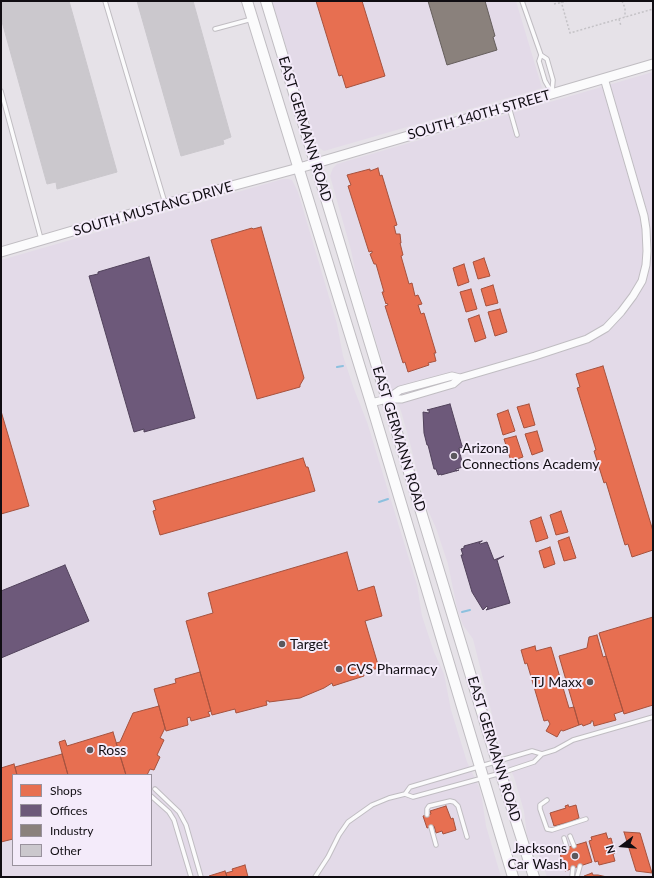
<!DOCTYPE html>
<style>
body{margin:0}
#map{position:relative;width:654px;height:878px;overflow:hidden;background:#e6e2e8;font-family:Lato,sans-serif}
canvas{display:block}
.frame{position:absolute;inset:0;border:2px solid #100d12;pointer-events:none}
.legend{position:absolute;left:12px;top:774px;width:140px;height:92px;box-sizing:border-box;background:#f4ebfa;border:1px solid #99929d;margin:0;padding:5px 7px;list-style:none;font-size:12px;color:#100d12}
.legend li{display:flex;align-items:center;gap:8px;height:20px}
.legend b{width:20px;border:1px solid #99929d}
.north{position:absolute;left:602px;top:826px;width:40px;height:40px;-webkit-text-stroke:3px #f4ebfa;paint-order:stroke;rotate:254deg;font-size:11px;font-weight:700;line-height:16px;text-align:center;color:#100d12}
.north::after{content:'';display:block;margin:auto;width:14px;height:18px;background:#100d12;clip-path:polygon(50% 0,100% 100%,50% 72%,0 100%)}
</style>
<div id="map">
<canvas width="654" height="878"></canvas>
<div class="frame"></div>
<ul class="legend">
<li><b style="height:11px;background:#e76f51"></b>Shops</li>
<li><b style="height:11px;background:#6d597a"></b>Offices</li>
<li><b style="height:11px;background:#8a817c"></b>Industry</li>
<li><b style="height:11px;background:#cbc8cd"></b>Other</li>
</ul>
<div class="north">N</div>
</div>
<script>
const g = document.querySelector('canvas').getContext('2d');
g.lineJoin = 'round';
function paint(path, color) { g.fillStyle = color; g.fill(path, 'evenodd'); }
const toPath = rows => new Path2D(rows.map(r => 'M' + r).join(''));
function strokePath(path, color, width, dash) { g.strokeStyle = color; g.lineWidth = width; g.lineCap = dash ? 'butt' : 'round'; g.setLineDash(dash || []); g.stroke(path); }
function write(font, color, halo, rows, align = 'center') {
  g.font = font + ' Lato,sans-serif'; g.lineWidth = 4; g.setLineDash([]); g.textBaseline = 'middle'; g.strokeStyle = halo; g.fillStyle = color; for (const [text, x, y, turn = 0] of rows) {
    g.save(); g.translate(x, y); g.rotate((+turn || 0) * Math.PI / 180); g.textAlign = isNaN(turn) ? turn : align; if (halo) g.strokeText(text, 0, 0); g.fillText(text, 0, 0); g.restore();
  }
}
paint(toPath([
 [272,1,516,1,542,88,324,151,318,147,316,143],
 [653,72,653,877,547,877,540,857,527,836,524,811,514,777,501,750,473,639,463,625,457,608,448,564,436,528,426,506,410,443,401,411,388,381,356,275,351,250,330,176,333,168,337,164],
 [283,179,288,179,292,180,298,192,337,324,343,356,354,389,367,422,417,585,422,616,434,652,444,674,451,710,467,762,479,787,482,799,486,826,501,877,1,877,1,260],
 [13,775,151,775,151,865,13,865]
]), '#e3dae8');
const shops = toPath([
 [316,1,362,1,385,76,346,88,342,75,339,76,316,1],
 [378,168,380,176,382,175,397,225,394,226,396,234,400,234,401,243,400,243,403,255,401,256,409,284,412,283,415,296,418,295,422,304,418,305,421,314,424,313,436,353,434,353,436,361,428,363,429,365,408,372,405,362,403,363,385,306,388,305,387,303,386,304,382,292,384,292,376,264,374,264,370,254,372,253,372,251,369,252,348,186,351,185,347,175,370,169,370,171,378,168],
 [261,227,304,378,300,385,300,387,257,399,211,240,252,228,253,229,261,227],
 [484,258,490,276,478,279,473,262,484,258],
 [464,264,469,282,458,286,453,268,464,264],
 [493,285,498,303,486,306,481,289,493,285],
 [471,289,477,309,466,312,460,292,471,289],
 [500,309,507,332,495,336,488,312,500,309],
 [479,315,486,338,475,342,468,319,479,315],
 [603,366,653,531,653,550,632,557,628,544,625,545,606,482,604,483,594,451,596,450,577,388,580,387,576,374,603,366],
 [529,404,535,425,524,428,517,407,529,404],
 [508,410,515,431,503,435,497,414,508,410],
 [1,411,29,506,1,514,1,411],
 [537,431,543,451,532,455,525,434,537,431],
 [516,436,523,457,511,461,504,439,516,436],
 [303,458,306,467,308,467,315,491,160,535,153,511,156,510,153,501,303,458],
 [561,511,568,532,556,535,550,515,561,511],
 [541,517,548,538,536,542,530,521,541,517],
 [569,537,576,558,564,561,558,541,569,537],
 [550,547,555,564,544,568,539,551,550,547],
 [347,552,358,591,374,586,382,616,365,621,379,668,363,672,364,676,333,686,332,683,324,688,300,698,269,702,269,701,266,701,267,705,236,713,235,709,212,715,186,621,213,613,208,593,347,552],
 [653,617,653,705,624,714,599,633,653,617],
 [597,635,603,657,606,656,623,711,614,714,616,720,594,726,593,721,591,721,591,723,583,726,582,724,579,725,559,656,587,648,589,637,597,635],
 [535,646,536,651,551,647,569,708,574,707,579,725,563,731,561,730,557,737,546,731,550,724,548,720,544,721,527,663,525,664,521,650,535,646],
 [200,672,211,711,208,712,210,716,191,721,190,717,187,718,188,725,166,731,154,689,176,683,175,679,200,672],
 [159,706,165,728,160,738,164,740,157,755,160,757,154,770,150,769,147,775,126,775,116,743,120,742,133,713,159,706],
 [113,732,126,775,68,775,59,742,65,740,67,746,113,732],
 [62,754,68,775,17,775,15,767,62,754],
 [14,764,17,775,13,775,13,839,1,842,1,768,14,764],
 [568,805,569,807,576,805,579,818,569,822,554,826,550,813,566,808,565,806,568,805],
 [446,806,451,819,453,818,456,830,443,834,442,831,436,833,434,826,427,828,423,816,431,814,430,811,446,806],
 [624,832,640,833,652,873,636,871,624,832],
 [606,833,608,839,611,838,615,853,613,854,615,861,599,865,598,861,595,862,589,841,592,840,591,837,606,833],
 [586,842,592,862,565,871,559,850,586,842],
 [245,865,248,877,227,877,226,873,233,871,232,869,245,865],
 [225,871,227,877,209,877,209,876,225,871],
 [592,873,593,875,598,875,607,877,585,877,584,876,592,873]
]);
paint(shops, '#e76f51');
strokePath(shops, '#a6523e', 1);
const offices = toPath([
 [149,257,195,418,144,432,144,429,134,432,89,276,98,274,98,272,149,257],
 [450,404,462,446,470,446,459,448,463,467,456,469,456,471,459,470,441,475,441,474,438,475,436,469,434,469,428,445,427,445,424,433,423,412,429,413,429,410,427,410,450,404],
 [482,541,479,543,480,544,487,542,494,560,504,556,497,560,510,603,486,610,488,608,487,606,483,610,472,592,461,555,463,555,461,549,464,548,464,546,482,541],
 [65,565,89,621,1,658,1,591,65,565]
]);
paint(offices, '#6d597a');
strokePath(offices, '#51425b', 1);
const industry = toPath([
 [428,1,485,1,495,36,493,37,497,50,447,65,428,1]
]);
paint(industry, '#8a817c');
strokePath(industry, '#655e5c', 1);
strokePath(toPath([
 [337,367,343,366],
 [379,502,388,499],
 [462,612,470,610]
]), '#8cc0de', 2);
const building = toPath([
 [1,1,69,1,117,172,57,189,56,182,47,184,1,18,1,1],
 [137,1,193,1,231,137,223,140,224,144,181,156,137,1]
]);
paint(building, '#cbc8cd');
strokePath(building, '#cac7cc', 1);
const service = toPath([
 [105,1,165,203],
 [522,1,541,55,547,59,553,80,552,92],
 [215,29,252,19],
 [541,55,539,61,545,81,552,93],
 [1,91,41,239],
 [509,107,517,135],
 [155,789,179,812,186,825,201,877],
 [405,794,413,797,501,773,534,762,542,754,555,750,573,740,653,717],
 [151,796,169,812,174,820,191,877],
 [547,800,540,805,540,809,547,829,552,830,586,819],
 [427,815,427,809,429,806,450,801,454,802,458,806,467,837],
 [431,827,436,845],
 [570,836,574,846],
 [564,838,567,848],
 [315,877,328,857,339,835,348,822,372,805,389,798,405,794,410,787,532,751,542,754],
 [572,877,573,868],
 [577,877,580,866]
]);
const minor = toPath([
 [387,399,400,390,452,376,460,378],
 [371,403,387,399,402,399,453,384,460,378,535,356,587,339,606,328,621,312,633,296,642,281,646,265,647,251,646,229,644,216,604,78]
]);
const tertiary = toPath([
 [1,252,165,204,306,166,653,64]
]);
const secondary = toPath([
 [247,1,371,403,513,877],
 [266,1,497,762,534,877]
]);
strokePath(service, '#c0bdc2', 5.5);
strokePath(minor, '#c0bdc2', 9);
strokePath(tertiary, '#c0bdc2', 11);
strokePath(secondary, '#c0bdc2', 12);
strokePath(toPath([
 [561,1,570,33,653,9],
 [622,1,625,8,625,17],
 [554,4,568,1],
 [619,19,621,26]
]), '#c4c2c6', 1.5, [2, 2]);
strokePath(service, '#fbfbfc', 3.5);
strokePath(minor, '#fbfbfc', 7);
strokePath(tertiary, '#fbfbfc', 9);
strokePath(secondary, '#fbfbfc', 10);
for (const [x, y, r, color] of [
 [454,456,4,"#5b585d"],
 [282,644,4,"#5b585d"],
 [339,669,4,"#5b585d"],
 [590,682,4,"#5b585d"],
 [90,750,4,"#5b585d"],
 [575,856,4,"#5b585d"]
]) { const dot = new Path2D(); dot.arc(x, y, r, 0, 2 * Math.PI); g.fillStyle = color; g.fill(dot); strokePath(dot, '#f4ebfa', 1.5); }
write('14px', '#100d12', '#f4ebfa', [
 ["SOUTH 140TH STREET",479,115,-16],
 ["EAST GERMANN ROAD",305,129,73],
 ["SOUTH MUSTANG DRIVE",153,209,-16],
 ["EAST GERMANN ROAD",399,439,73],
 ["EAST GERMANN ROAD",494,749,73]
]);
write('14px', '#100d12', '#f4ebfa', [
 ["Arizona",462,448],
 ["Connections Academy",462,464],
 ["Target",290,644],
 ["CVS Pharmacy",347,669],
 ["TJ Maxx",582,682,"right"],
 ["Ross",98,750],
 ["Jacksons",567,848,"right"],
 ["Car Wash",567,864,"right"]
], 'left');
</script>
